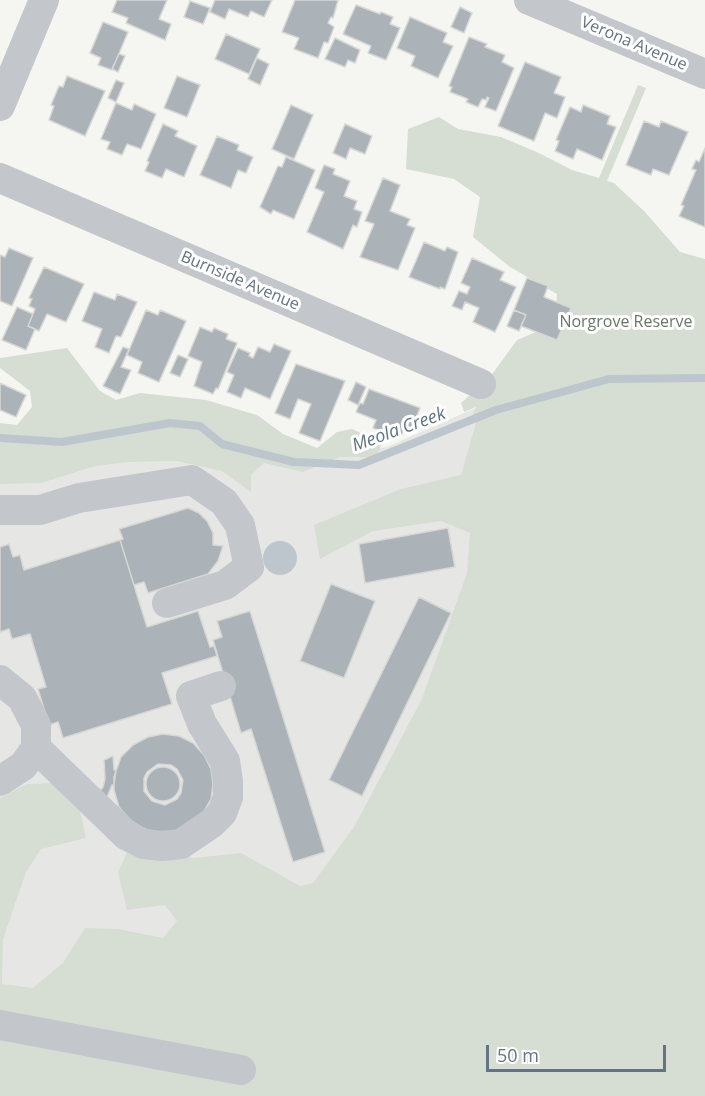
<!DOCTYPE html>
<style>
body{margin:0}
#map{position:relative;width:705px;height:1096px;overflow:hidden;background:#f5f6f2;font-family:"Open Sans",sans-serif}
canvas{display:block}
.scale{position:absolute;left:486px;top:1045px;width:180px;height:27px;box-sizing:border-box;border:3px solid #647383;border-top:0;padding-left:8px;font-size:18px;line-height:21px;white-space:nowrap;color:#647383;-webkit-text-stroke:4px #fff;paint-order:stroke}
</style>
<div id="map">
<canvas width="705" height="1096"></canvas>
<div class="scale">50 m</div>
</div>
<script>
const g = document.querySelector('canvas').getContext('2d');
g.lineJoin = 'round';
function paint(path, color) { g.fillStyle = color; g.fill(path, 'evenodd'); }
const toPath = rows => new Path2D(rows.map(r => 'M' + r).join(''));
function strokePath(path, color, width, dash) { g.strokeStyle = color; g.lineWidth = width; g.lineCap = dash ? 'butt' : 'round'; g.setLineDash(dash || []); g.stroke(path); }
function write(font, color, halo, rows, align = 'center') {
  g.font = font + ' "Open Sans",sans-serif'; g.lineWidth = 6; g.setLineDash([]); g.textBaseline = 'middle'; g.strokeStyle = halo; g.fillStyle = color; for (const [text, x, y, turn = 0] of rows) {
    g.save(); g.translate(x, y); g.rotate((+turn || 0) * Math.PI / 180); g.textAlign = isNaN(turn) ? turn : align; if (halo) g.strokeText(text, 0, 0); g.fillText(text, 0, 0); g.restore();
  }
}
paint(toPath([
 [498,398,453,678,245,1024,0,984,0,429,321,456,387,447]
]), '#e6e7e5');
paint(toPath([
 [638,85,646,88,607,181,614,183,644,211,680,252,705,259,705,1096,0,1096,0,798,27,784,54,783,80,810,86,838,41,849,26,872,3,939,2,984,33,988,63,963,85,928,118,929,163,938,177,921,165,905,127,910,118,872,130,847,193,858,241,853,300,886,313,883,354,827,422,699,467,573,470,533,441,521,373,531,320,559,314,525,401,489,461,475,476,423,471,419,476,407,464,412,461,403,490,377,517,340,555,324,557,294,510,267,473,237,480,197,454,179,406,169,408,129,439,117,458,129,501,137,539,153,572,170,599,178],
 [67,348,100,391,116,400,140,393,206,400,257,415,283,434,317,448,337,432,352,429,382,443,376,457,340,457,303,472,264,463,251,475,251,492,222,471,177,461,129,462,95,466,41,483,0,484,0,423,17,425,32,407,30,391,0,368,0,358]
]), '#d6ddd3');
paint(toPath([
 '263 558a17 17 0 1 1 34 0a17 17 0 1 1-34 0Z'
]), '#bcc6cc');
strokePath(toPath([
 [0,438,62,442,170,423,200,426,222,444,294,462,359,465,496,410,609,379,705,378]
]), '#bcc6cc', 8);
const building = toPath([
 [117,0,167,0,159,19,171,24,165,40,126,23,128,18,112,12,117,0],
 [215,0,272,0,264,17,251,11,248,17,229,9,225,19,210,12,215,0],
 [295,0,338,0,333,18,331,17,328,23,334,27,328,43,324,42,318,58,294,49,299,38,282,32,295,0],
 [190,1,210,8,203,24,184,17,190,1],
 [356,5,380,14,381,12,393,17,390,24,400,28,386,60,368,53,371,46,343,34,356,5],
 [460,7,472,13,464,33,451,27,460,7],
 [410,17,447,33,443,42,453,46,438,78,411,66,415,56,397,48,410,17],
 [103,22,128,32,112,70,98,65,101,58,90,53,103,22],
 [226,34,260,49,249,74,215,59,226,34],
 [469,37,487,44,485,47,505,55,502,62,514,68,496,111,485,107,489,98,487,97,486,100,482,99,478,107,466,102,468,99,450,92,452,87,449,86,469,37],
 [335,38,360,50,355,63,348,60,345,67,325,59,335,38],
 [119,54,125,56,118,72,112,69,119,54],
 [257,58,269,64,260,85,248,79,257,58],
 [525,62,561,77,554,93,565,97,557,118,545,113,534,141,498,126,525,62],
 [67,76,105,91,85,136,49,120,54,106,51,105,59,86,63,87,67,76],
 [177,76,200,85,187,117,164,108,177,76],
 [116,80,124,83,116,102,108,98,116,80],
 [116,103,132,110,134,104,156,114,141,149,127,144,122,155,107,149,110,142,101,139,116,103],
 [291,105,313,115,294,159,272,149,291,105],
 [583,105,610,116,607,124,616,127,602,160,577,149,573,159,555,151,559,141,556,140,570,107,581,112,583,105],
 [644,121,659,127,661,121,688,132,669,175,653,169,651,175,626,165,644,121],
 [163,124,178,131,175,136,197,146,184,177,166,169,162,178,145,171,149,162,147,161,163,124],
 [345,124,372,136,365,154,350,148,346,159,333,153,345,124],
 [217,136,239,145,237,150,253,157,246,173,238,170,231,188,200,175,217,136],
 [705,148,705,227,679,216,684,206,681,205,696,170,692,169,696,160,699,162,705,148],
 [286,157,315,170,294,219,273,210,271,214,260,207,278,166,282,167,286,157],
 [324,165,335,169,333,174,350,181,344,196,357,201,354,209,362,212,357,227,353,225,343,249,307,232,324,192,315,188,324,165],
 [383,178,400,185,390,211,410,219,407,225,415,228,398,270,360,257,374,224,365,221,383,178],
 [424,242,445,251,447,247,458,252,445,289,440,287,440,289,409,277,424,242],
 [9,248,33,258,12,306,0,301,0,255,5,257,9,248],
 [472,258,504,272,500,280,516,287,495,332,473,322,479,308,465,302,462,310,452,306,459,291,467,294,470,287,461,283,472,258],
 [44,267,84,284,66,322,47,314,39,331,28,326,35,309,29,306,32,299,29,298,44,267],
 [527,278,548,286,544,297,571,308,557,340,521,326,526,315,514,310,527,278],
 [94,292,115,300,117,294,137,302,121,337,116,336,109,353,95,347,102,329,82,321,94,292],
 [17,307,33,314,28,326,35,329,26,350,2,340,17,307],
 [146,310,158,315,160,310,186,321,159,382,138,373,142,362,127,355,146,310],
 [514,310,526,315,519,331,507,326,514,310],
 [200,327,212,332,214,328,228,334,226,339,237,343,218,389,216,388,213,394,194,386,202,362,188,356,200,327],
 [274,344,291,351,270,399,245,388,241,398,227,392,234,375,227,372,238,348,250,353,249,356,253,358,258,347,270,352,274,344],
 [123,347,129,349,121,367,131,370,120,394,103,386,123,347],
 [178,355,188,359,180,377,170,373,178,355],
 [296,364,345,381,320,441,299,433,311,404,298,399,290,419,275,413,296,364],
 [356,382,366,387,358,405,348,400,356,382],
 [0,383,26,395,16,417,0,410,0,383],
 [369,389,420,408,412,428,406,426,402,434,393,430,391,435,373,428,376,420,356,412,360,403,363,404,369,389],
 [188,508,199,513,207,521,213,533,213,545,223,546,218,561,208,574,148,593,144,582,134,585,120,540,123,539,119,529,188,508],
 [448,528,455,567,365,583,359,544,448,528],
 [120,540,147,627,198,611,210,647,214,646,217,656,162,673,172,704,63,738,58,722,49,725,38,689,46,687,30,634,12,639,9,629,0,632,0,547,9,544,13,557,20,555,24,570,120,540],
 [331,584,375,601,344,678,300,661,331,584],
 [419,597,451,613,362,796,329,780,419,597],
 [250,611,325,852,293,862,251,729,241,733,213,640,222,637,217,621,250,611],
 [163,734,179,736,193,743,204,755,211,769,213,784,211,799,203,813,178,831,161,833,144,829,130,820,119,807,114,790,114,777,121,757,133,745,148,737,163,734],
 [158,764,171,765,177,769,183,780,181,793,177,799,165,805,152,801,144,791,144,778,147,772,158,764],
 [113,756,114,770,116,770,114,785,112,785,107,797,100,791,103,787,105,779,104,760,113,756],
 '146 784a17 17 0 1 1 34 0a17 17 0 1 1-34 0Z'
]);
paint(building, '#abb2b8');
strokePath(building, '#d7d7d4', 1.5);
strokePath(toPath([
 [529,0,705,74],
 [0,106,44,0],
 [0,178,481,384],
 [0,510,40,510,79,498,192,480,224,502,240,525,249,567,225,585,167,603],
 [0,680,22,698,36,725,36,748,23,766,0,781],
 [36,748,126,835,144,844,162,846,181,844,212,823,222,813,228,797,228,781,225,761,202,724,191,696,221,686],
 [0,1025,241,1070]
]), '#c3c6ca', 30);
write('16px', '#647383', '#fff', [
 ["Verona Avenue",634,44,23],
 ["Burnside Avenue",240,281,23]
]);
write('16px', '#667a63', '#fff', [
 ["Norgrove Reserve",626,322]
]);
write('italic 18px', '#5f7580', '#fff', [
 ["Meola Creek",399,430,-20]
]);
</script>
